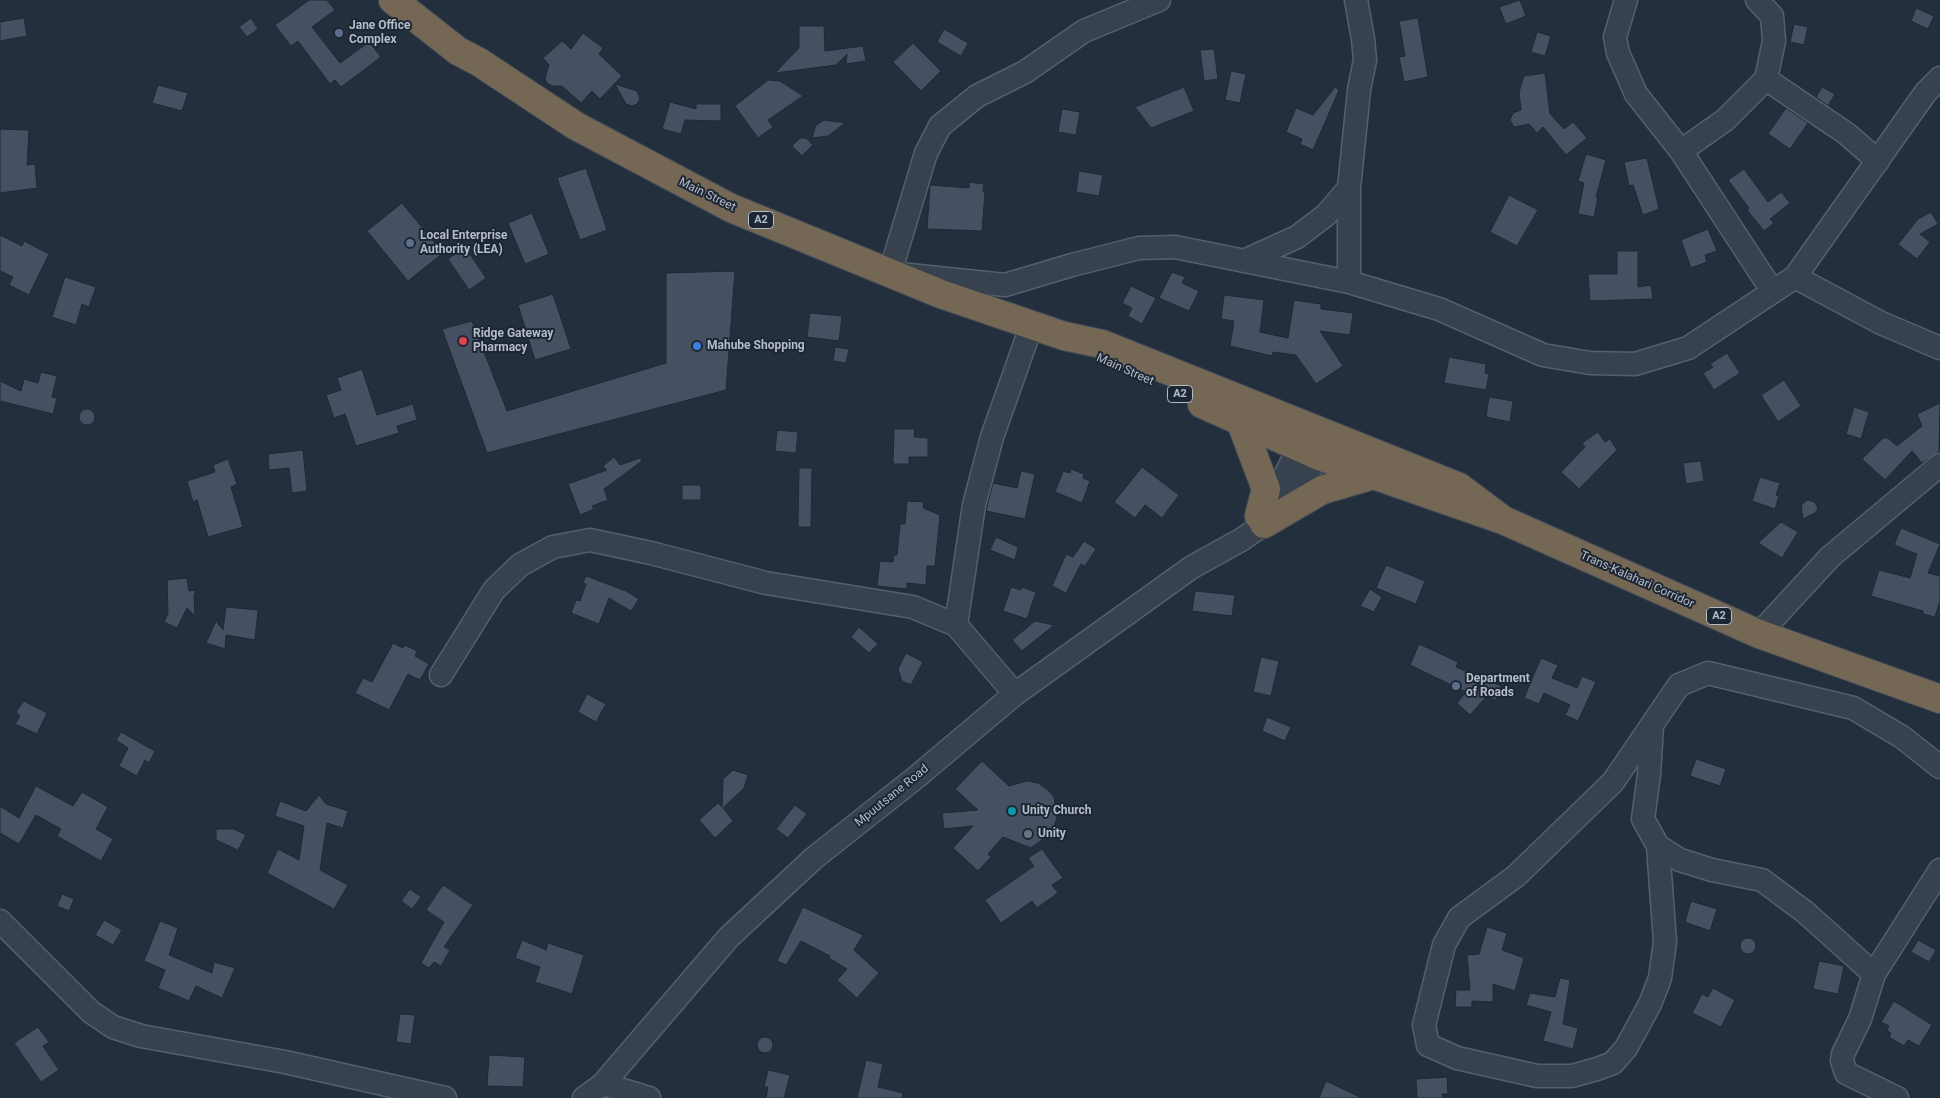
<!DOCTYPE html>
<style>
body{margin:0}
canvas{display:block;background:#242f3e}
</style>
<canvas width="1940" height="1098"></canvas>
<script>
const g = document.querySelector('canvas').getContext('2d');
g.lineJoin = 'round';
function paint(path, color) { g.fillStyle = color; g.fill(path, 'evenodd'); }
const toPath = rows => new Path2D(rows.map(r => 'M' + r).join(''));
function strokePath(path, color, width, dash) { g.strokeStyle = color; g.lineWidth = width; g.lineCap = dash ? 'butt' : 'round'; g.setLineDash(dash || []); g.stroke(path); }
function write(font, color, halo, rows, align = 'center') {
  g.font = font + ' Roboto,sans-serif'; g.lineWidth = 4; g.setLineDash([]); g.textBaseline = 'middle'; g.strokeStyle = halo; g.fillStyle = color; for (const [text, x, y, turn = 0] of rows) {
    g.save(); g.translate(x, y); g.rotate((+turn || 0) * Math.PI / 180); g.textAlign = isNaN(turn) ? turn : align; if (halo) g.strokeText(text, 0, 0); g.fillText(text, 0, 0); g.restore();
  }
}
const building = toPath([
 [309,0,327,0,335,10,312,27,340,63,369,42,381,57,341,87,335,80,330,84,298,41,291,46,275,25,309,0],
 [1520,0,1526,16,1506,24,1499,7,1520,0],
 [1916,8,1934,16,1928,29,1911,21,1916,8],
 [24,18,27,36,0,41,0,22,24,18],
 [251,18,258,29,247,37,239,27,251,18],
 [1418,18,1428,77,1404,82,1399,57,1405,56,1399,21,1418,18],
 [1794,24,1808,27,1804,45,1790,42,1794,24],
 [799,26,824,26,825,51,863,46,866,61,846,64,847,54,836,65,775,73,799,48,799,26],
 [944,29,968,43,961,56,937,42,944,29],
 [1537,32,1551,36,1545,56,1531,52,1537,32],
 [583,33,603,48,599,54,622,76,600,99,592,91,581,103,562,86,552,86,547,83,545,78,549,65,543,58,562,41,571,49,583,33],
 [913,43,941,71,921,91,893,62,913,43],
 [1214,49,1218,79,1204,81,1200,50,1214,49],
 [1231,71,1246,74,1240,103,1225,100,1231,71],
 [1545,73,1550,114,1564,129,1573,122,1587,138,1566,155,1543,127,1537,133,1529,124,1514,127,1510,120,1513,113,1521,110,1519,92,1524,76,1545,73],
 [768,80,780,81,803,96,768,120,773,127,758,138,735,106,768,80],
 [615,84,637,91,640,99,637,104,632,106,626,104,615,84],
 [158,85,188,93,182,111,152,103,158,85],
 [1184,87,1194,111,1151,128,1135,107,1184,87],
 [1335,87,1339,90,1313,150,1300,144,1302,139,1286,132,1296,108,1313,115,1335,87],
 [1822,87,1835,94,1828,106,1816,97,1822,87],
 [670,102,696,109,696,104,721,104,721,121,685,120,681,134,662,129,670,102],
 [1786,108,1808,123,1790,149,1768,134,1786,108],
 [1062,109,1080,112,1076,135,1058,132,1062,109],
 [824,120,845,123,828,136,812,138,816,125,824,120],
 [0,129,29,130,27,165,35,164,37,188,0,193,0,129],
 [800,138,806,138,813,145,802,156,792,146,800,138],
 [1586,154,1606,160,1596,197,1598,197,1594,217,1578,214,1584,183,1578,181,1586,154],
 [1647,158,1659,209,1643,215,1633,185,1629,186,1624,162,1647,158],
 [586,168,607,230,580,240,557,178,586,168],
 [1744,169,1768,202,1781,192,1790,203,1770,219,1774,223,1764,231,1747,210,1749,208,1728,180,1744,169],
 [1079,171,1103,175,1099,196,1076,192,1079,171],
 [969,182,984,184,983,192,985,192,982,231,927,229,930,185,969,188,969,182],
 [1509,195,1538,210,1517,246,1490,232,1509,195],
 [402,203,443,253,408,281,367,231,402,203],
 [1931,212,1938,224,1920,234,1930,242,1917,259,1899,245,1896,247,1918,219,1931,212],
 [532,213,549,254,525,264,508,223,532,213],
 [1708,229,1717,251,1705,255,1707,262,1691,268,1681,240,1708,229],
 [0,235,22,246,24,241,49,254,29,295,9,285,13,277,0,271,0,235],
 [465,247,486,278,469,290,448,259,465,247],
 [1617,251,1638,251,1638,287,1651,285,1653,299,1590,301,1588,274,1617,274,1617,251],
 [735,271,726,390,487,453,442,329,472,321,507,411,666,363,666,273,735,271],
 [1172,272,1185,277,1182,283,1199,291,1189,311,1159,298,1172,272],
 [65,277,96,287,89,307,82,304,76,325,52,317,65,277],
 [1131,286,1156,298,1142,324,1128,316,1132,308,1122,303,1131,286],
 [553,294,571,349,535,360,518,305,553,294],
 [1224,295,1264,300,1260,332,1288,338,1294,300,1321,304,1321,309,1353,313,1350,335,1320,331,1343,366,1316,384,1296,355,1273,352,1272,356,1230,346,1234,321,1221,319,1224,295],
 [810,313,842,316,839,341,807,337,810,313],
 [835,347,849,349,846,363,833,361,835,347],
 [1727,353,1740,373,1714,390,1703,373,1713,367,1710,364,1727,353],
 [1449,357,1486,364,1485,373,1489,374,1486,390,1444,383,1449,357],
 [362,369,377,415,413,404,417,420,397,426,399,433,356,446,345,414,334,418,326,395,341,390,337,378,362,369],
 [41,372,57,376,52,397,57,398,53,414,0,401,0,381,21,391,24,379,38,383,41,372],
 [1784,380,1801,406,1778,422,1761,395,1784,380],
 [1489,397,1513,401,1510,422,1486,417,1489,397],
 [1940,403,1939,452,1922,463,1912,451,1885,480,1862,459,1883,438,1888,438,1897,446,1922,426,1917,414,1940,403],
 [1854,407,1869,412,1861,439,1846,434,1854,407],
 '79 417a8 8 0 1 1 16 0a8 8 0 1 1-16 0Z',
 [894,429,915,429,914,437,928,438,928,457,909,457,909,464,893,464,894,429],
 [777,430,798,432,796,453,775,451,777,430],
 [1598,432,1605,442,1610,439,1617,450,1579,489,1561,472,1585,447,1582,443,1598,432],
 [303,450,307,491,292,493,289,468,269,470,268,454,303,450],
 [614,457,620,465,640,458,642,461,604,489,608,500,592,506,594,509,580,515,568,484,607,470,603,466,614,457],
 [228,459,237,484,231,487,243,527,208,537,197,500,193,502,187,481,215,472,213,465,228,459],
 [1701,461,1704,481,1686,484,1683,463,1701,461],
 [1142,467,1179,495,1162,518,1145,505,1135,518,1114,502,1142,467],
 [799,468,812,468,811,527,798,527,799,468],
 [1071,469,1084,474,1083,478,1090,481,1082,503,1055,492,1063,471,1070,473,1071,469],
 [1021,471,1035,474,1025,519,986,511,993,483,1017,488,1021,471],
 [1760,477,1780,483,1776,495,1779,496,1775,509,1752,501,1760,477],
 [682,485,701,485,701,500,682,500,682,485],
 [1807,500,1815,502,1818,509,1815,513,1803,519,1801,505,1807,500],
 [907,501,924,502,923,508,940,515,935,566,927,566,926,585,907,583,907,589,877,586,880,561,893,562,894,555,897,555,900,524,905,524,907,501],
 [1781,522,1798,532,1782,558,1758,543,1781,522],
 [1901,528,1940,544,1928,573,1940,576,1940,601,1935,617,1923,614,1923,611,1871,596,1879,570,1910,578,1917,554,1894,545,1901,528],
 [996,537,1018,547,1015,560,990,550,996,537],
 [1084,541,1096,549,1085,566,1081,564,1066,593,1052,586,1066,554,1073,557,1084,541],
 [1386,565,1425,581,1416,604,1376,588,1386,565],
 [586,576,626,591,639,599,631,611,609,598,599,624,571,613,576,600,580,601,586,584,583,583,586,576],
 [187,578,189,591,196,590,194,595,195,616,187,608,177,628,164,622,168,613,167,580,187,578],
 [1011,587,1021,590,1022,587,1036,592,1027,619,1003,611,1011,587],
 [1370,589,1382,597,1374,612,1360,606,1370,589],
 [1195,591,1235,595,1232,616,1192,611,1195,591],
 [226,607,258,610,255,640,226,635,225,649,206,643,216,621,223,630,226,607],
 [1035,621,1054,625,1022,651,1012,640,1035,621],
 [859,627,878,644,869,653,851,637,859,627],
 [393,643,403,648,405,645,417,651,415,656,429,664,420,680,408,674,389,710,355,693,363,678,372,682,393,643],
 [1419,644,1458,662,1456,667,1501,686,1496,700,1486,697,1470,715,1457,703,1466,692,1410,665,1419,644],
 [906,653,923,662,911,685,902,681,898,669,906,653],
 [1261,657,1279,661,1271,696,1253,692,1261,657],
 [1541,658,1558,665,1552,678,1577,688,1582,676,1596,682,1578,721,1565,715,1570,705,1544,693,1539,704,1524,698,1541,658],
 [587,694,606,704,596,722,578,712,587,694],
 [24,701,47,713,37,734,15,724,20,716,16,712,24,701],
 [1267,717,1291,727,1285,741,1262,731,1267,717],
 [121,732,155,751,149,763,145,760,137,776,119,766,128,748,116,740,121,732],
 [1696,759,1726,769,1720,786,1690,776,1696,759],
 [982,761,1009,786,1027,781,1038,783,1047,789,1054,797,1057,817,1054,827,1048,835,1031,848,1003,837,988,854,991,857,978,871,953,848,973,826,944,829,942,813,978,810,955,789,982,761],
 [733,770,748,775,744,788,723,808,733,821,715,838,699,820,718,803,722,807,723,779,733,770],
 [36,786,73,806,82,792,108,807,96,829,113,839,101,861,57,836,61,829,36,815,19,844,0,833,0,806,19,818,36,786],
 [319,795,326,804,348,811,343,828,327,823,320,870,348,885,334,909,267,873,278,849,299,860,304,826,275,816,280,801,306,811,319,795],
 [795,805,807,814,788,838,776,829,795,805],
 [216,829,234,829,246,835,238,850,216,840,216,829],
 [1042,849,1063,878,1052,885,1058,893,1037,908,1032,901,1001,923,985,900,1034,866,1028,858,1042,849],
 [443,885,473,905,444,947,450,950,441,966,434,962,429,968,421,963,444,922,426,910,443,885],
 [410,889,421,897,412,909,401,901,410,889],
 [62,894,74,899,69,911,57,906,62,894],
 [1691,901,1717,909,1710,931,1685,922,1691,901],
 [803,907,863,935,854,950,879,973,857,998,837,980,847,969,829,958,830,956,801,941,786,965,777,961,803,907],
 [104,920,122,930,113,945,95,935,104,920],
 [160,921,178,928,169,955,212,973,214,962,235,968,222,998,196,986,189,1001,158,988,165,970,144,961,160,921],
 [1487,927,1507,933,1502,950,1524,958,1515,991,1493,984,1493,1002,1472,1001,1472,1007,1455,1007,1456,990,1470,990,1467,955,1479,954,1487,927],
 '1740 946a8 8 0 1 1 16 0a8 8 0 1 1-16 0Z',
 [522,940,546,950,548,943,584,955,572,994,535,982,540,967,515,958,522,940],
 [1918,940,1936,950,1929,962,1911,952,1918,940],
 [1819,961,1844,966,1838,994,1813,989,1819,961],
 [1560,978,1570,980,1563,1024,1578,1028,1573,1049,1543,1041,1551,1012,1526,1005,1530,993,1555,997,1560,978],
 [1713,988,1735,1000,1721,1027,1692,1013,1702,994,1708,997,1713,988],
 [1894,1001,1932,1025,1919,1046,1908,1040,1904,1046,1889,1037,1891,1033,1887,1031,1889,1026,1881,1022,1894,1001],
 [400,1014,415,1015,411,1044,396,1042,400,1014],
 [38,1027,49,1042,43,1046,59,1070,41,1082,14,1043,38,1027],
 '757 1045a8 8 0 1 1 16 0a8 8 0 1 1-16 0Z',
 [489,1055,525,1057,523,1087,487,1086,489,1055],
 [866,1060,883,1064,878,1087,903,1093,902,1098,857,1098,866,1060],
 [768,1070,790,1075,784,1098,766,1098,768,1087,764,1087,768,1070],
 [1447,1077,1448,1094,1442,1094,1443,1098,1417,1098,1416,1079,1447,1077],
 [1326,1081,1362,1098,1319,1098,1326,1081]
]);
paint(building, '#455162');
strokePath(building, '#1f2835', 1);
const minor = toPath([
 [1159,0,1084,31,1025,72,977,96,940,126,926,153,890,273,1005,285,1072,265,1139,248,1175,247,1349,282,1439,309,1543,355,1590,363,1635,364,1688,348,1795,277,1926,92,1940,78],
 [1626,0,1615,37,1618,53,1636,94,1681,151,1773,292],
 [1757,0,1772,16,1774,41,1766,79,1847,134,1878,161],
 [1681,151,1725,120,1766,79],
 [1244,261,1297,237,1326,215,1349,188],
 [1795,277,1881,323,1940,348],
 [1349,282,1349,188,1359,90,1365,60,1363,39,1356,0],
 [1264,509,1278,489,1299,448,1304,432],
 [956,625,974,505,992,437,1032,324],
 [1759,634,1830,557,1940,465],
 [441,675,494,590,520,565,553,547,590,540,651,553,766,583,913,607,956,625,1015,694],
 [1652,726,1649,774,1643,819,1658,846,1665,942,1660,978,1650,1004,1626,1048,1613,1063,1597,1069,1572,1076,1537,1076,1457,1058,1428,1045,1424,1025,1444,945,1459,918,1516,876,1613,782,1679,685,1708,673,1853,708,1902,737,1940,767],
 [1658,846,1680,860,1712,870,1762,880,1805,912,1874,974],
 [0,921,91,1012,113,1027,141,1036,285,1062,445,1098],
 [603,1084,649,1098],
 [584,1098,603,1084,729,937,814,858,914,779,1015,694,1192,567,1241,540,1264,524,1281,508,1300,485,1327,442],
 [1897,1098,1846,1073,1842,1061,1843,1054,1860,1019,1874,974,1940,870]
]);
const highway = toPath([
 [393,0,458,51,479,62,576,126,731,208,941,294,1064,336,1102,344,1459,487,1503,520],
 [1202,404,1319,456,1503,520,1759,634,1940,699],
 [1240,420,1266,489,1259,516],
 [1264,524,1322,490,1370,476]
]);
strokePath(minor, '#565f6c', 25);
strokePath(highway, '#434c59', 30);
strokePath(minor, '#38414e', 22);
strokePath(highway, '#746855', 28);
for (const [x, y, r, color] of [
 [339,33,5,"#5c6f8a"],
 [410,243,5,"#5c6f8a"],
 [463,341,5,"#e0444e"],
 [697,346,5,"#3f7fe0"],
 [1456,686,5,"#5c6f8a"],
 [1012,811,5,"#0f9aa8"],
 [1028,834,5,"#6b7280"]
]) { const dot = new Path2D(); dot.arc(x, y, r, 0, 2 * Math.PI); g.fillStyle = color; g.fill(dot); strokePath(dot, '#1d2633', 2); }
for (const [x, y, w] of [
 [761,220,25],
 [1180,394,25],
 [1719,616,25]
]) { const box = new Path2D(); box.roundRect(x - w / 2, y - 8.5, w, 17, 4); g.fillStyle = '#1d2633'; g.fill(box); strokePath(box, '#b4bcc9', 1); }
write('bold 11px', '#b4bcc9', null, [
 ["A2",761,220],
 ["A2",1180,394],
 ["A2",1719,616]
]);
write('bold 12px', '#b4bcc9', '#1d2633', [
 ["Jane Office",349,26],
 ["Complex",349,40],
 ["Local Enterprise",420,236],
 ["Authority (LEA)",420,250],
 ["Ridge Gateway",473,334],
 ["Pharmacy",473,348],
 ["Mahube Shopping",707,346],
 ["Department",1466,679],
 ["of Roads",1466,693],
 ["Unity Church",1022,811],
 ["Unity",1038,834]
], 'left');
write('12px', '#b4bcc9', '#1d2633', [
 ["Main Street",707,195,26],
 ["Main Street",1125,370,24],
 ["Trans-Kalahari Corridor",1637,580,24],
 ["Mpuutsane Road",892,796,-39]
]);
</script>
